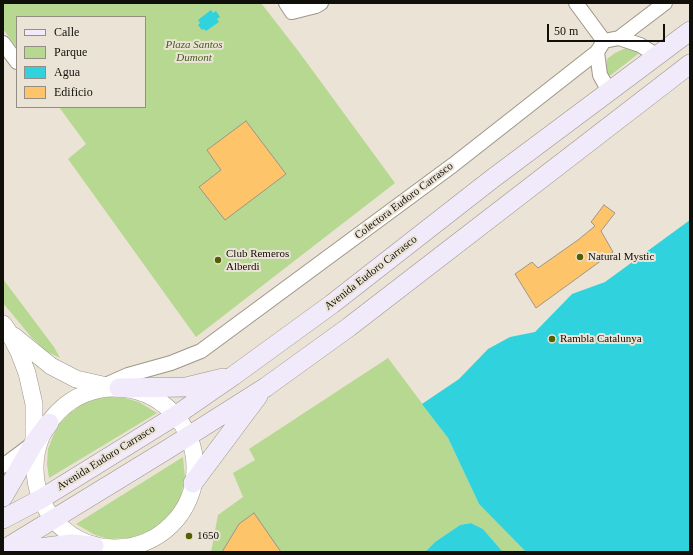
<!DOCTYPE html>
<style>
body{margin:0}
#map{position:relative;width:693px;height:555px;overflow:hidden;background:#ebe3d5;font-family:Georgia,serif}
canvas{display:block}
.frame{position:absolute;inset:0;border:4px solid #110f0a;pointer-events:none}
.legend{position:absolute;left:16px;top:16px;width:130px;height:92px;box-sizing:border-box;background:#ebe3d5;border:1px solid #948e84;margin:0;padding:5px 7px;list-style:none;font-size:12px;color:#110f0a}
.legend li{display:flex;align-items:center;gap:8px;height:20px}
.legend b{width:20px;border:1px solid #948e84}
.scale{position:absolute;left:547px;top:24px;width:118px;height:18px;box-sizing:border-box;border:2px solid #110f0a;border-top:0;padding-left:5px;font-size:12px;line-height:14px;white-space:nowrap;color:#110f0a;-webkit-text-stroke:3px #ebe3d5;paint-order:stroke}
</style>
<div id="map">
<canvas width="693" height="555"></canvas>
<div class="frame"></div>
<ul class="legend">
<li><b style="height:5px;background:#f0eafb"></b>Calle</li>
<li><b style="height:11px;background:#b6d891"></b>Parque</li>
<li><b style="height:11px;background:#30d3dd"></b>Agua</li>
<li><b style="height:11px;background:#fdc46a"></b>Edificio</li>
</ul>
<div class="scale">50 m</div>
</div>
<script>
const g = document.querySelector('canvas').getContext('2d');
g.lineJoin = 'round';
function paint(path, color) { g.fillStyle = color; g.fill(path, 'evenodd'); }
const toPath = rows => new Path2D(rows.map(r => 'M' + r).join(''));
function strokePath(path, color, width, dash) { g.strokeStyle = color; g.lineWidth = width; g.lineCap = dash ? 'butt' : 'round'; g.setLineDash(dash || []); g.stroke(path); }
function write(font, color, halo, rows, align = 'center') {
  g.font = font + ' Georgia,serif'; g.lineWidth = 4; g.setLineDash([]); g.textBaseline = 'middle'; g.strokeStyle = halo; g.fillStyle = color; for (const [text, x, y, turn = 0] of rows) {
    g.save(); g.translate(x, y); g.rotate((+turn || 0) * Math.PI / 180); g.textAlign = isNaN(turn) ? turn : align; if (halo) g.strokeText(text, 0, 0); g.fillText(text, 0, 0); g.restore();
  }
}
paint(toPath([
 [3,3,261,3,299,52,395,183,196,337,68,159,86,144,59,107,145,107,145,17,17,17,17,48,3,29],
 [626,48,632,48,636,50,638,54,611,75,609,76,607,74,606,67,607,59,615,53],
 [3,279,54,347,60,358,46,351,32,338,3,303],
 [388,358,448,438,479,504,526,552,503,552,483,529,471,523,460,525,435,542,425,552,211,552,218,515,243,497,233,473,255,460,249,449],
 [110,397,125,398,139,402,157,413,49,478,47,464,48,449,53,436,60,423,70,413,83,404,96,399],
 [183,457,185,478,180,499,168,518,151,531,131,538,109,539,95,535,76,524]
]), '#b6d891');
paint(toPath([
 [211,10,213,13,216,11,220,17,217,19,219,22,206,31,204,29,202,30,198,25,200,23,198,20],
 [690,220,690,552,526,552,479,504,448,438,422,404,459,379,488,349,510,337,535,332,572,294,605,282],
 [471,523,483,529,503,552,425,552,435,542,460,525]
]), '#30d3dd');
const building = toPath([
 [246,121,286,174,225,220,199,187,221,170,207,150,246,121],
 [604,205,615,213,601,231,613,252,536,308,515,274,532,262,538,268,578,240,595,226,591,222,604,205],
 [254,513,281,552,222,552,239,524,254,513]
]);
paint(building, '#fdc46a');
strokePath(building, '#9e9589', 1);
const minor = toPath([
 [286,3,292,12,316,6,321,3],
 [576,3,604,41],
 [619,38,640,45,656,55],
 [3,43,17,62],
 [597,52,600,75,609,91],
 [92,391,128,375,171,363,201,351,453,165,597,52,604,41,619,38,665,3],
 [3,466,31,445]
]);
const tertiary = toPath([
 [3,324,8,331,19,352,27,373,34,404,34,448],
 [14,336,51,366,76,379,107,386],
 '35 468a80 80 0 1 1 160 0a80 80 0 1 1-160 0Z'
]);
const secondary = toPath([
 [119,388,186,387,223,378],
 [193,483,258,396],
 [3,497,34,443,49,423],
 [3,519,41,499,175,416,233,376,332,304,492,179,690,31],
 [3,550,168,449,266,387,349,327,690,64],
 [6,552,71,544,94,546]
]);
strokePath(minor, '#9d9689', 16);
strokePath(tertiary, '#9d9689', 18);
strokePath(secondary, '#9d9689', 20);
strokePath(minor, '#fff', 14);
strokePath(tertiary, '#fff', 17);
strokePath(secondary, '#f0eafb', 19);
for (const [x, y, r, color] of [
 [580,257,4,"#536000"],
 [218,260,4,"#536000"],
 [552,339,4,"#536000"],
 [189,536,4,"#536000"]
]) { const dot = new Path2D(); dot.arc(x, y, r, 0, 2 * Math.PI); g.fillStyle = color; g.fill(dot); strokePath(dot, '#ebe3d5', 1.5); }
write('italic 11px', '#445e20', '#ebe3d5', [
 ["Plaza Santos",194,45],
 ["Dumont",194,58]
]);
write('11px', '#110f0a', '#ebe3d5', [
 ["Colectora Eudoro Carrasco",404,201,-37],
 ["Avenida Eudoro Carrasco",371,273,-38],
 ["Avenida Eudoro Carrasco",106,458,-32]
]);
write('11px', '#110f0a', '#ebe3d5', [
 ["Club Remeros",226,254],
 ["Alberdi",226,267],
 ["Natural Mystic",588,257],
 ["Rambla Catalunya",560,339],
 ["1650",197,536]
], 'left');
</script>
